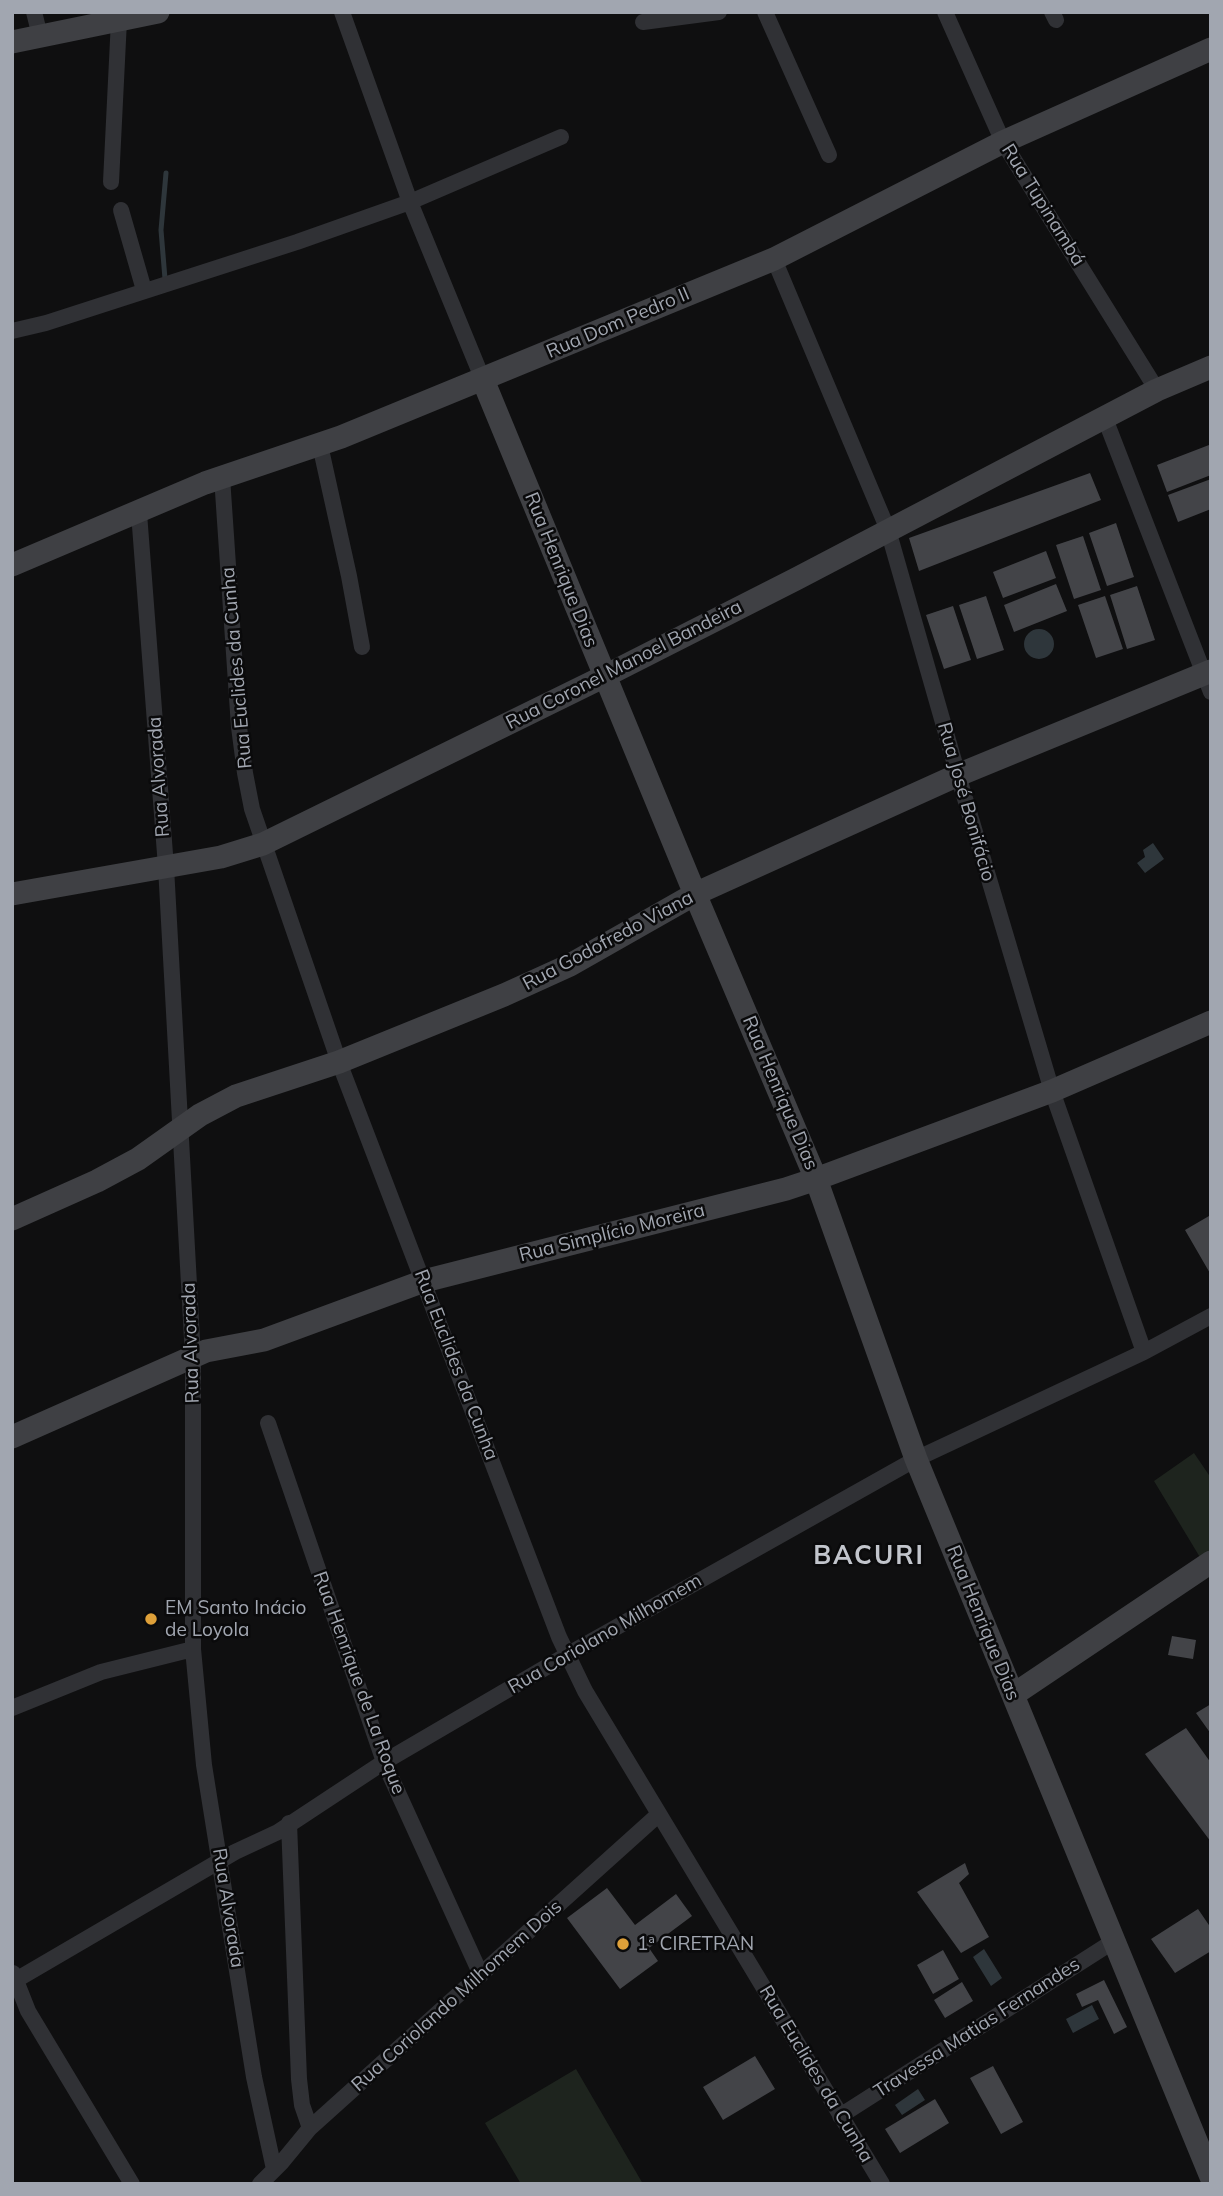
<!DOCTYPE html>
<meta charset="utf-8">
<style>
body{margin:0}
#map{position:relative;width:1223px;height:2196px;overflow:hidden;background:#0f0f10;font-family:Mulish,sans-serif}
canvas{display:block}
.frame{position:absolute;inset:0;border:14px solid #a1a6b0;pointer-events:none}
</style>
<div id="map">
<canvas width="1223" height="2196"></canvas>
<div class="frame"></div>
</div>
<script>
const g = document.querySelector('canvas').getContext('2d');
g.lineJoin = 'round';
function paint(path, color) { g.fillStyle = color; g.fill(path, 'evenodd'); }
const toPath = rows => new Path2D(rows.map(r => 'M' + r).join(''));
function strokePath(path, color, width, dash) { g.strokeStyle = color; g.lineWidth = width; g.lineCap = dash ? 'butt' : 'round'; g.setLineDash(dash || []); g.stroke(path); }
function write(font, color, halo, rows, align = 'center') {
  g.font = font + ' Mulish,sans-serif'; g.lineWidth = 5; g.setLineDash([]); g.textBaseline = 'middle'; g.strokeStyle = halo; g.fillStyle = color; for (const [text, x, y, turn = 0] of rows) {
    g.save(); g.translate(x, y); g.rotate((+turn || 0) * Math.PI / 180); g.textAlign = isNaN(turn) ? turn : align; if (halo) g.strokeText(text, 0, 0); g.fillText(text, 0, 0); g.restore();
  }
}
paint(toPath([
 [1194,1453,1211,1478,1211,1552,1201,1559,1154,1481],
 [576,2069,643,2184,521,2184,485,2123]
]), '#1e241e');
paint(toPath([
 '1024 644a15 15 0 1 1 30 0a15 15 0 1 1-30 0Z',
 [1153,843,1164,859,1145,873,1137,863,1145,857,1143,850],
 [984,1949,1002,1978,991,1986,973,1957],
 [1092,2005,1099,2019,1073,2033,1066,2019],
 [918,2089,925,2100,902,2115,895,2105]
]), '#2e363b');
strokePath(toPath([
 [165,279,161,230,166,173]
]), '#2e363b', 5);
paint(toPath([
 [1209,445,1211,475,1167,492,1157,465],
 [1090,473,1101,500,919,571,909,538],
 [1211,479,1211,509,1178,522,1168,495],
 [1116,523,1134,577,1107,586,1089,533],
 [1083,536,1101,590,1074,599,1056,545],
 [1046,551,1056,578,1003,598,993,572],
 [1056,584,1067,611,1014,632,1004,605],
 [1137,586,1155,640,1127,649,1110,595],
 [986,596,1004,650,977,659,959,605],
 [1105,596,1123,649,1096,658,1078,605],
 [953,606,971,660,944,669,926,615],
 [1209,1216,1211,1220,1211,1275,1185,1230],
 [1172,1636,1196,1640,1193,1659,1168,1655],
 [1211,1704,1211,1734,1196,1713],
 [1186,1728,1211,1763,1211,1842,1145,1754],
 [965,1863,969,1874,959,1883,989,1937,961,1953,917,1892],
 [607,1888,635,1925,676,1894,692,1916,649,1948,658,1961,620,1989,567,1918],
 [1198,1909,1211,1928,1211,1951,1175,1973,1151,1939],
 [943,1950,959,1979,933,1994,917,1965],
 [1104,1980,1127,2027,1114,2034,1098,2000,1082,2007,1076,1994],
 [962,1982,973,2001,945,2018,934,2000],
 [755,2056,775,2089,723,2120,703,2087],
 [993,2066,1023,2122,1001,2134,970,2078],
 [935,2099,949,2123,900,2153,885,2129]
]), '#434448');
strokePath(toPath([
 [34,12,40,36],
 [342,12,410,202,483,380],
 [765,12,829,155],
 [945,12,1003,142,1157,390],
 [1052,12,1056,20],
 [643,22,719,12],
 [111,182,119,20],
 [121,210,144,290],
 [774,259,888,530,958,775,1052,1091,1144,1352],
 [12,331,46,323,297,242,410,202,561,137],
 [1104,416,1211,692],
 [320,445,349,576,362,647],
 [222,477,239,727,245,773,252,809,339,1062,559,1637,585,1691,882,2184],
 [139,513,166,867,193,1357,193,1649,204,1765,254,2077,274,2169],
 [268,1423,384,1762,481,1975],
 [12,1708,101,1672,193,1649],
 [289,1823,299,2079,302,2105,310,2128],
 [13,1973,28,2011,132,2184],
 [16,1980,235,1852,278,1832,384,1762,567,1655,916,1459,1144,1352,1211,1316],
 [840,2116,1114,1941],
 [260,2184,282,2162,310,2128,659,1814]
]), '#303135', 16);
strokePath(toPath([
 [12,42,158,12],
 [483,380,695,894,816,1179,916,1459,1211,2177],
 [12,565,205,483,341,437,774,259,1003,142,1211,49],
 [12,894,221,857,263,844,605,676,796,579,1157,390,1211,367],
 [12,1219,97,1181,138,1159,200,1115,236,1096,339,1062,504,995,570,965,695,894,958,775,1211,671],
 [12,1437,206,1351,264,1340,424,1281,786,1189,816,1179,1052,1091,1211,1022],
 [1013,1695,1211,1562]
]), '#3f4044', 23);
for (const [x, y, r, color] of [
 [151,1619,7,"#dea039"],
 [623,1944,7,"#dea039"]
]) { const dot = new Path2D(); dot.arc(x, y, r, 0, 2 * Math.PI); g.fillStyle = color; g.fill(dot); strokePath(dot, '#0a0a0b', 2.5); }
write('19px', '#a1a6b0', '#0a0a0b', [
 ["Rua Tupinambá",1043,205,58],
 ["Rua Dom Pedro II",618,323,-23],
 ["Rua Henrique Dias",561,570,68],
 ["Rua Coronel Manoel Bandeira",624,665,-27],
 ["Rua Euclides da Cunha",237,668,-95],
 ["Rua Alvorada",159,777,-94],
 ["Rua José Bonifácio",966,802,74],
 ["Rua Godofredo Viana",608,941,-28],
 ["Rua Henrique Dias",780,1093,67],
 ["Rua Simplício Moreira",612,1233,-14],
 ["Rua Alvorada",191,1343,-92],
 ["Rua Euclides da Cunha",456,1365,69],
 ["Rua Henrique Dias",983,1623,68],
 ["Rua Coriolano Milhomem",605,1634,-30],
 ["Rua Henrique de La Roque",359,1683,70],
 ["Rua Alvorada",228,1908,81],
 ["Rua Coriolando Milhomem Dois",457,1996,-42],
 ["Travessa Matias Fernandes",977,2028,-33],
 ["Rua Euclides da Cunha",816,2074,59]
]);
write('19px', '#a1a6b0', '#0a0a0b', [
 ["EM Santo Inácio",165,1608],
 ["de Loyola",165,1630],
 ["1ª CIRETRAN",637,1944]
], 'left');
g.letterSpacing = '2px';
write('bold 26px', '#c2c5cc', '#0a0a0b', [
 ["BACURI",869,1556]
]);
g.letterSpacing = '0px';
</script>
